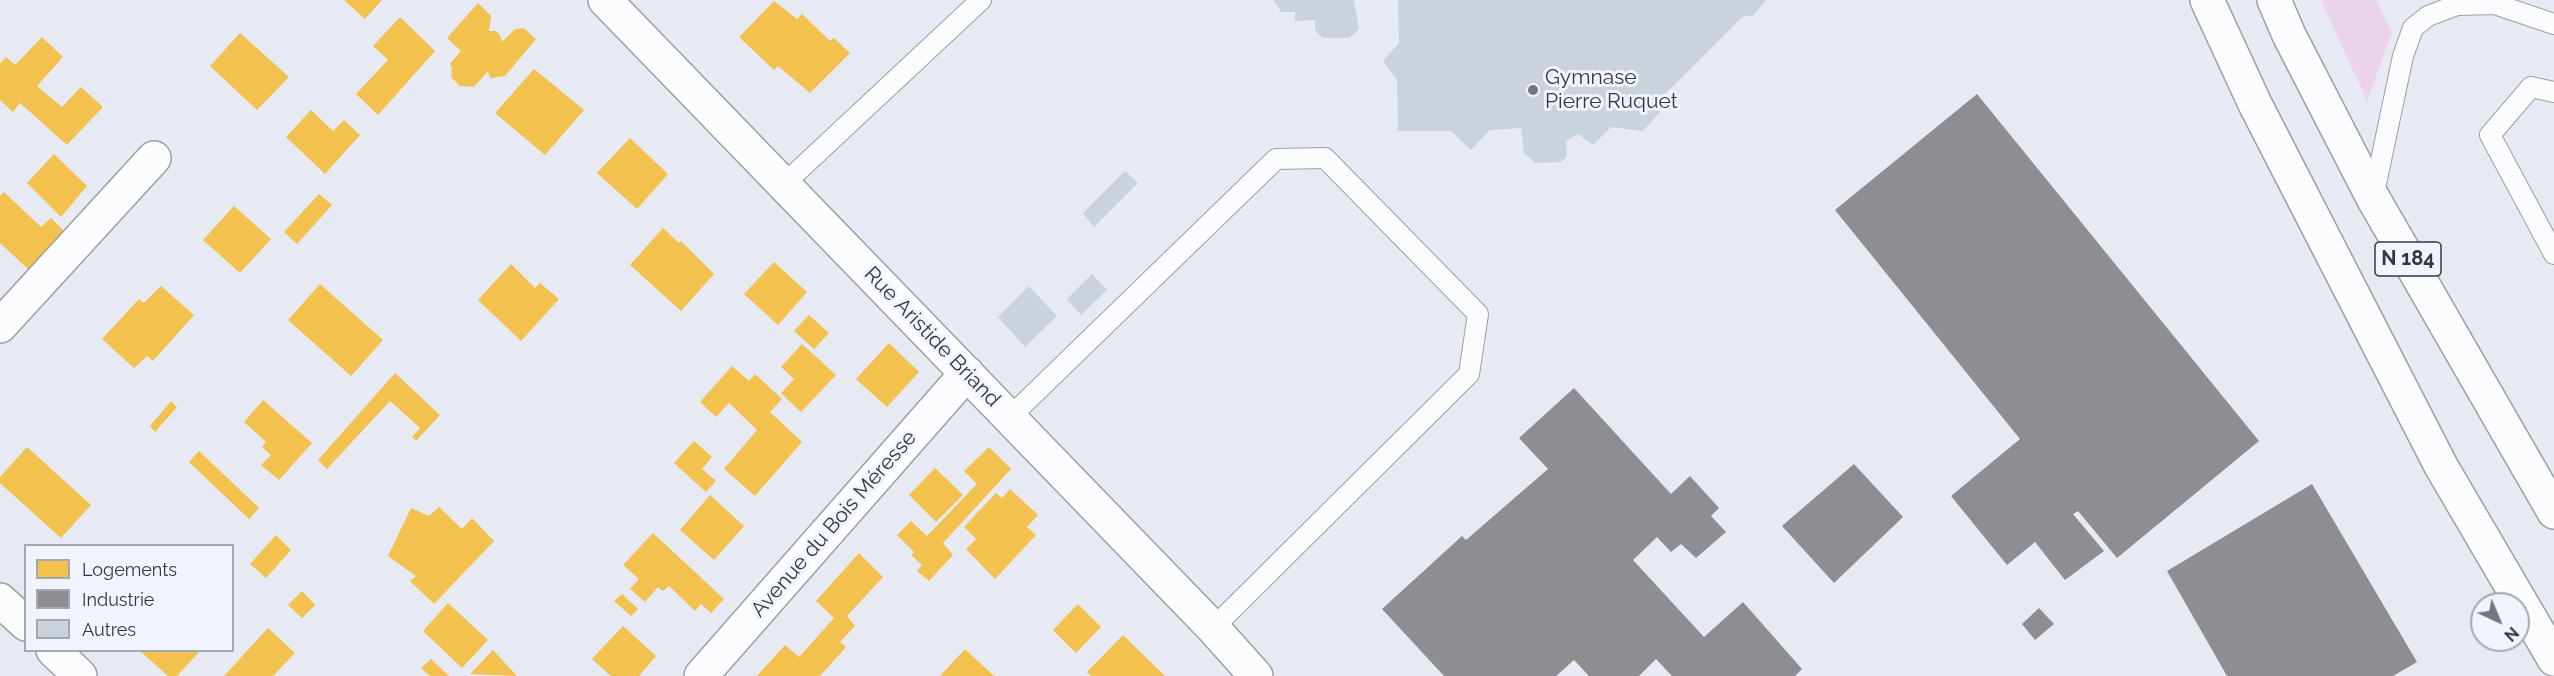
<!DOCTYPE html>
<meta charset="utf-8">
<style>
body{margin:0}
#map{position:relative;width:2554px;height:676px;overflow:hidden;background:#e7eaf3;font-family:Raleway,sans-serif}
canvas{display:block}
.legend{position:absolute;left:24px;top:544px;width:210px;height:108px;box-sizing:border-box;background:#f1f4fe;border:2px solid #a6a8b1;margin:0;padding:8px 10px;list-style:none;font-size:18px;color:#36373e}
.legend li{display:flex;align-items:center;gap:12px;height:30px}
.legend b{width:30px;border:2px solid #a6a8b1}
.north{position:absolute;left:2470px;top:592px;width:60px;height:60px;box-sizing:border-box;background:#f1f4fe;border:2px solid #a6a8b1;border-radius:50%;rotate:136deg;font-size:16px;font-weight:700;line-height:24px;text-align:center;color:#36373e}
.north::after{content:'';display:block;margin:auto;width:21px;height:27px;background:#74767d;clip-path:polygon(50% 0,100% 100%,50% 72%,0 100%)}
</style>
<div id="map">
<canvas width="2554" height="676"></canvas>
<ul class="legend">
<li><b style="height:16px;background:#f2c14e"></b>Logements</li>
<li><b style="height:16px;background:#8d8d92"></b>Industrie</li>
<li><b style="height:16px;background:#cad2db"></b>Autres</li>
</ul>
<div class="north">N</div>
</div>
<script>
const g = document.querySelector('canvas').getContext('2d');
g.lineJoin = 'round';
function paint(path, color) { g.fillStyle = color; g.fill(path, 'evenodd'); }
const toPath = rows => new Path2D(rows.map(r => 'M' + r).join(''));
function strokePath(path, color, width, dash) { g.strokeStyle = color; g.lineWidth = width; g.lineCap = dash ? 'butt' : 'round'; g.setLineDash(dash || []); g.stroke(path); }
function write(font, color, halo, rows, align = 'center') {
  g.font = font + ' Raleway,sans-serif'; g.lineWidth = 6; g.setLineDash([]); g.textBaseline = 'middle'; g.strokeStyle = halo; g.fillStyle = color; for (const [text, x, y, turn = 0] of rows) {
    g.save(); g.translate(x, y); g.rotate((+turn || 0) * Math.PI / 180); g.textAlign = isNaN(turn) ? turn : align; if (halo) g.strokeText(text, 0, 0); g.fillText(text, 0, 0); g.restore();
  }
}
paint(toPath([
 [2321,0,2376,0,2392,33,2367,101]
]), '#ead3eb');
paint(toPath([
 [344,0,382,0,365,19],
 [774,1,797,19,802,14,830,41,834,38,850,53,810,93,778,66,774,70,739,37],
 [478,3,491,16,489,31,496,31,500,35,502,42,515,29,524,28,536,39,505,76,490,78,488,71,474,87,460,86,451,77,452,68,450,64,461,51,447,38],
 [400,17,435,51,378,115,356,94,388,60,373,46],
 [240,33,289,77,257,110,210,66],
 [42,37,63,57,37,86,62,107,81,87,103,107,67,145,20,103,13,112,0,100,0,64,6,57,15,65],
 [534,69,584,110,545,155,495,113],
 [311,110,333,131,344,120,360,135,325,174,286,137],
 [630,138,668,174,637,209,597,173],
 [54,154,87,186,61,217,27,183],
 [4,192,41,227,51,218,64,231,29,270,0,243,0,196],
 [319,194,332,205,297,244,284,232],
 [234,206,271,239,240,273,203,240],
 [663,228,679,243,681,241,714,274,681,311,630,265],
 [774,262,807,292,778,325,744,294],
 [511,264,535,288,540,283,559,299,521,341,478,300],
 [320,284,383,340,351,376,288,320],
 [161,286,194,315,153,361,147,356,134,368,102,339,139,299,144,303],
 [809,315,829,333,814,349,794,331],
 [889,343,919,372,887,407,856,379],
 [802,344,836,375,801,412,781,393,794,379,781,367],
 [732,366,749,381,755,374,782,399,770,412,802,442,755,496,724,469,757,430,729,403,716,417,700,402],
 [395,373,440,415,416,441,412,437,420,428,390,401,327,469,318,460],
 [263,400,312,443,279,480,261,465,271,455,262,447,266,442,244,422],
 [171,401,177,407,155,432,150,426],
 [694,441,712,457,702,469,716,481,706,492,674,463],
 [27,447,91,505,61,538,0,483,0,477],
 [989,447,1011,469,943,543,953,555,929,581,917,571,922,565,911,555,914,552,897,535,911,521,927,536,977,484,964,471],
 [199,451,259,508,249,519,189,462],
 [935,468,963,495,936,522,909,495],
 [1010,489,1038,515,1027,527,1036,535,995,579,966,549,976,539,964,527,996,493,1002,498],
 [710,495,744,526,714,560,680,530],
 [439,507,462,529,472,518,494,541,434,604,410,581,416,576,388,556,411,508,429,516],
 [653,533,724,599,711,613,701,604,695,611,669,586,663,591,658,587,645,602,630,589,639,579,623,565],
 [276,535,291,550,266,578,250,564],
 [859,553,883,577,847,616,855,626,840,642,846,647,820,676,757,676,785,645,799,657,834,618,816,601],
 [302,591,315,605,302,618,288,605],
 [622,594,638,609,631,616,614,601],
 [448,603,488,640,462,668,423,631],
 [1078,604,1101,627,1076,653,1053,630],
 [623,626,656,656,639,676,611,676,592,659],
 [268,628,295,653,273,676,224,676],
 [1123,635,1165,676,1091,676,1087,672],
 [965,649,994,676,940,676],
 [493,650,517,676,470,674],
 [140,651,200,651,177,676,168,676],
 [431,659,449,676,430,676,421,668]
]), '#f2c14e');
paint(toPath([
 [1977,94,2259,441,2117,558,2078,511,2073,514,2104,551,2065,580,2035,542,2007,565,1951,496,2020,439,1835,210],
 [1574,388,1671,494,1690,476,1719,508,1711,516,1726,532,1696,558,1681,544,1671,552,1657,537,1633,560,1704,637,1743,602,1802,669,1795,676,1672,676,1656,659,1639,676,1589,676,1574,660,1556,676,1444,676,1382,609,1462,536,1466,540,1548,469,1519,438],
 [1854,464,1903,517,1834,583,1782,526],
 [2312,484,2417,662,2393,676,2227,676,2167,571],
 [2039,608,2054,624,2035,640,2022,624]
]), '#8d8d92');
paint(toPath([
 [1274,0,1354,0,1359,29,1349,38,1323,38,1315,30,1315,20,1295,21,1295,12,1281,12],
 [1398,0,1766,0,1754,15,1742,17,1658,101,1660,112,1643,131,1611,127,1593,145,1578,134,1566,141,1567,156,1561,162,1535,163,1524,153,1521,128,1490,130,1471,150,1451,131,1398,131,1397,80,1383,61,1399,43],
 [1125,171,1138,183,1094,227,1083,213],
 [1092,274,1107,290,1081,315,1067,299],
 [1029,286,1057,316,1025,347,998,317]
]), '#cad2db');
const service = toPath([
 [2554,92,2531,87,2490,135,2554,254],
 [784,184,981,0],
 [2373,198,2403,56,2413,28,2428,16,2457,5,2495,4,2554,24],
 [1010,417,1276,159,1325,158,1478,314,1469,374,1213,628]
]);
const minor = toPath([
 [605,0,1213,628,1256,676],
 [0,326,154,158],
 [701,676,967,373]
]);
const secondary = toPath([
 [0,600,26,624],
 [53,650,80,676]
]);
const primary = toPath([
 [2207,0,2255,104,2441,466,2554,659],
 [2274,0,2289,35,2373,198,2554,512]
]);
strokePath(service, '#9d9fa5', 22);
strokePath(minor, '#9d9fa5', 36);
strokePath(secondary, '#9d9fa5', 36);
strokePath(primary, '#9d9fa5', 36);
strokePath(service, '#fbfcfd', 20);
strokePath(minor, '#fbfcfd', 33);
strokePath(secondary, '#fbfcfd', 33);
strokePath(primary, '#fbfcfd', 33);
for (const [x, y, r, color] of [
 [1533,90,6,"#74767d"]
]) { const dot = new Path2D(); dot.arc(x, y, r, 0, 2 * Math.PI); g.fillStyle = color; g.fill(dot); strokePath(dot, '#f1f4fe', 2); }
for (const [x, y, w] of [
 [2408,259,66]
]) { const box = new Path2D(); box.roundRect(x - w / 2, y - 17, w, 34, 4.5); g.fillStyle = '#f1f4fe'; g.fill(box); strokePath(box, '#36373e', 1.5); }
write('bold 20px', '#36373e', null, [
 ["N 184",2408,259]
]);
write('21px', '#36373e', '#f1f4fe', [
 ["Gymnase",1545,78],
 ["Pierre Ruquet",1545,102]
], 'left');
write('21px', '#36373e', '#f1f4fe', [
 ["Rue Aristide Briand",932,337,46],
 ["Avenue du Bois Méresse",834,524,-49]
]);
</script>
